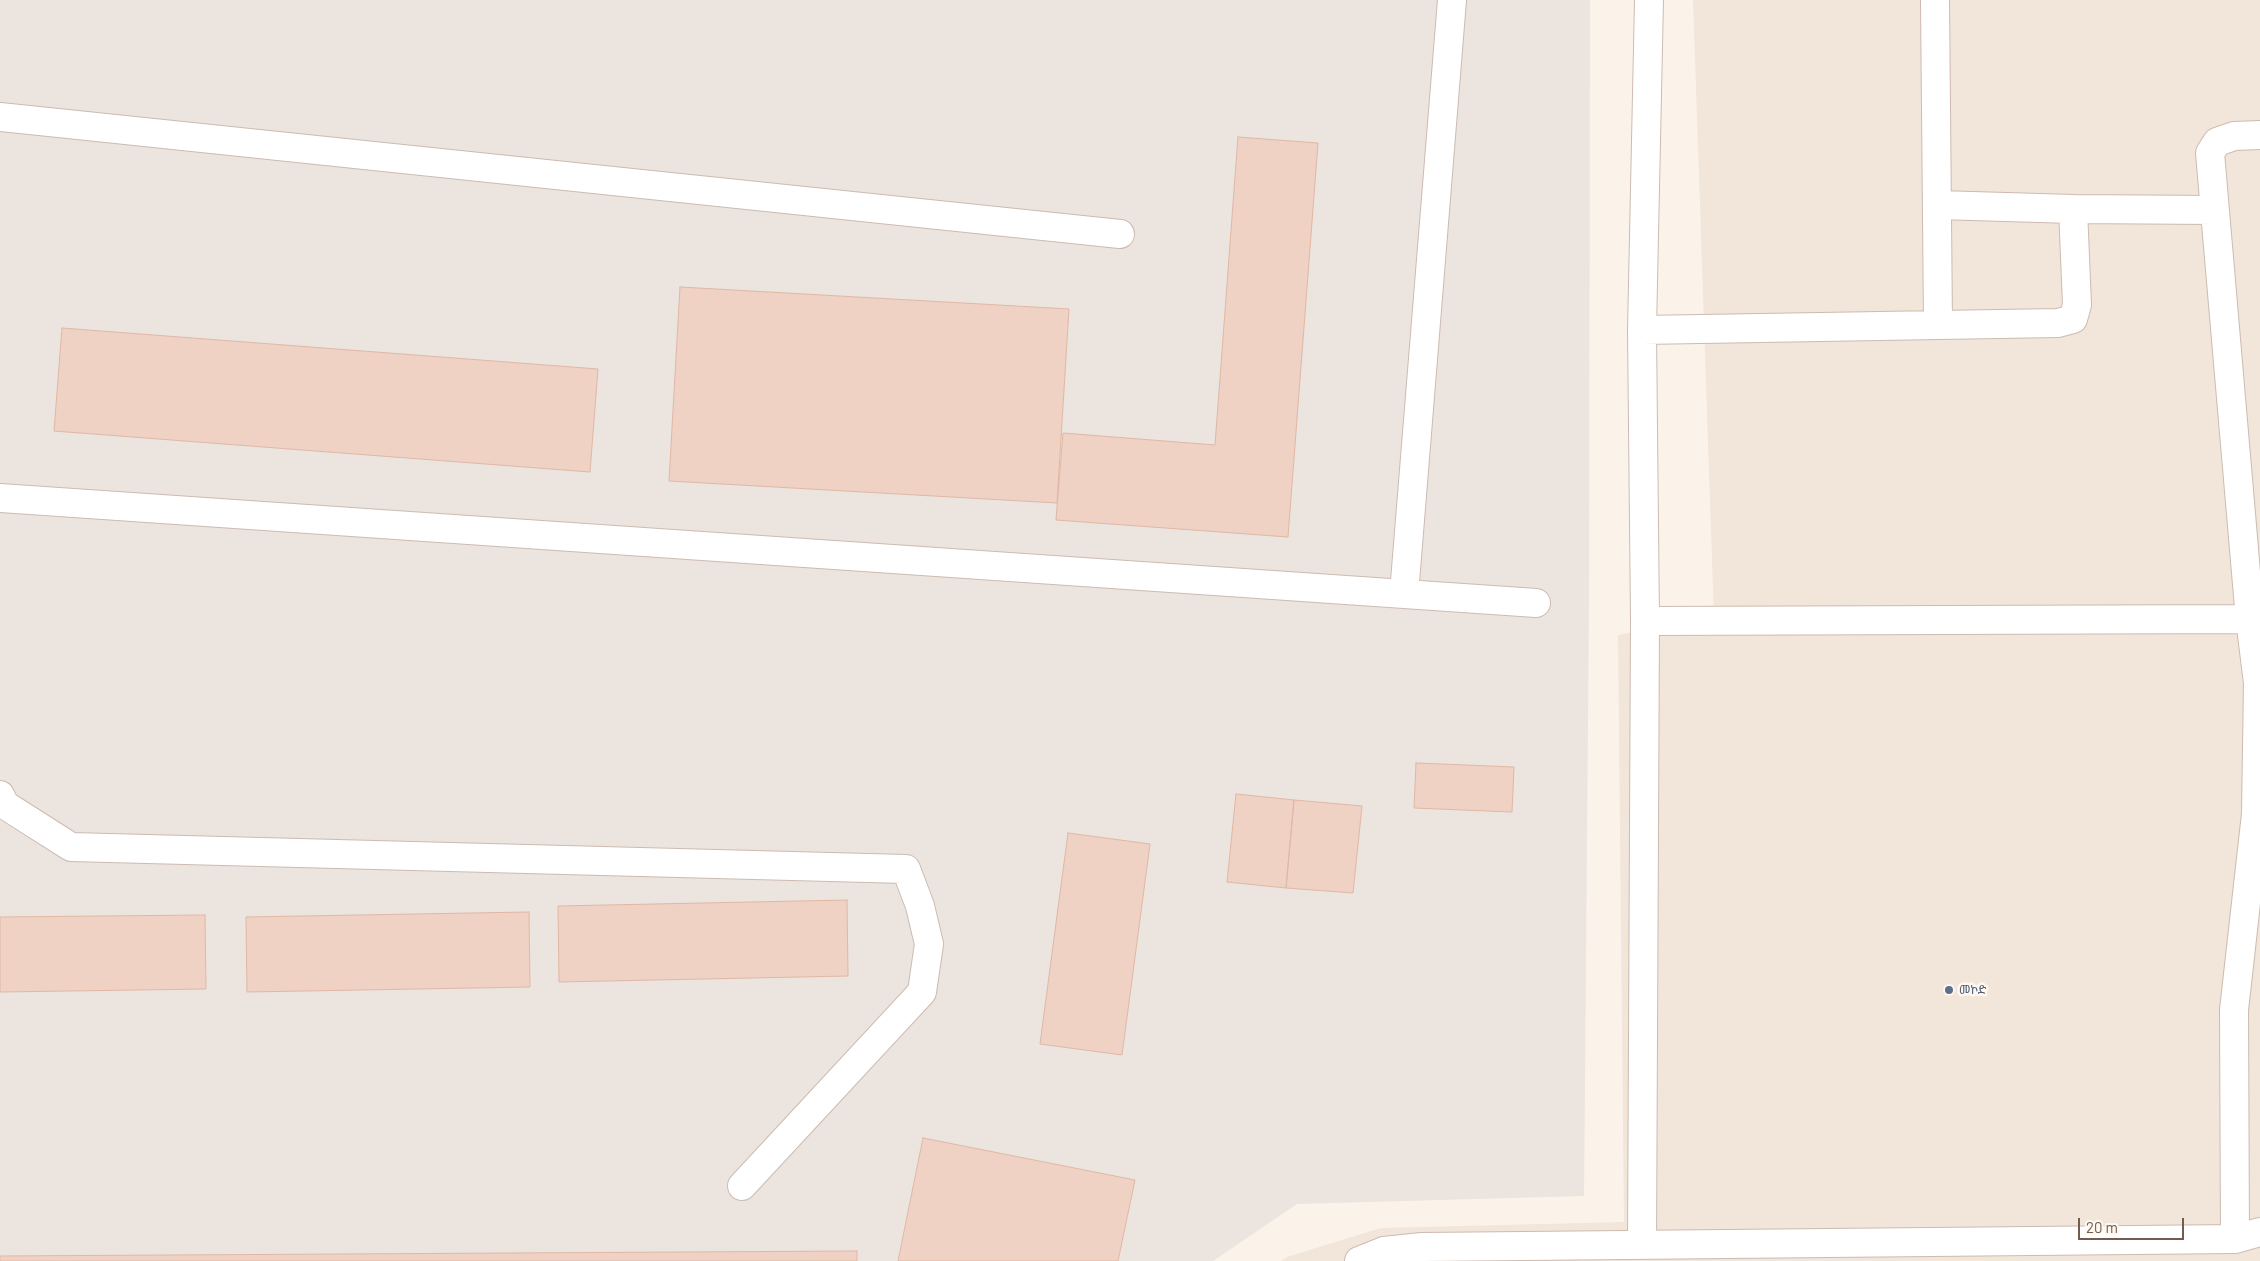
<!DOCTYPE html>
<meta charset="utf-8">
<style>
body{margin:0}
#map{position:relative;width:2260px;height:1261px;overflow:hidden;background:#fbf3ea;font-family:Barlow,sans-serif}
canvas{display:block}
.scale{position:absolute;left:2078px;top:1218px;width:106px;height:22px;box-sizing:border-box;border:2px solid #745a4f;border-top:0;padding-left:6px;font-size:15px;line-height:18px;white-space:nowrap;color:#745a4f;-webkit-text-stroke:4px #fef8f0;paint-order:stroke}
</style>
<div id="map">
<canvas width="2260" height="1261"></canvas>
<div class="scale">20 m</div>
</div>
<script>
const g = document.querySelector('canvas').getContext('2d');
g.lineJoin = 'round';
function paint(path, color) { g.fillStyle = color; g.fill(path, 'evenodd'); }
const toPath = rows => new Path2D(rows.map(r => 'M' + r).join(''));
function strokePath(path, color, width, dash) { g.strokeStyle = color; g.lineWidth = width; g.lineCap = dash ? 'butt' : 'round'; g.setLineDash(dash || []); g.stroke(path); }
function write(font, color, halo, rows, align = 'center') {
  g.font = font + ' Barlow,"Noto Sans Ethiopic",sans-serif'; g.lineWidth = 5; g.setLineDash([]); g.textBaseline = 'middle'; g.strokeStyle = halo; g.fillStyle = color; for (const [text, x, y, turn = 0] of rows) {
    g.save(); g.translate(x, y); g.rotate((+turn || 0) * Math.PI / 180); g.textAlign = isNaN(turn) ? turn : align; if (halo) g.strokeText(text, 0, 0); g.fillText(text, 0, 0); g.restore();
  }
}
paint(toPath([
 [1693,0,2260,0,2260,1261,1281,1261,1287,1257,1381,1228,1624,1222,1618,635,1714,618]
]), '#f2e5d9');
paint(toPath([
 [0,0,1590,0,1589,603,1584,1196,1297,1204,1213,1261,0,1261]
]), '#ebe4df');
const building = toPath([
 [1238,137,1318,143,1288,537,1056,520,1063,433,1215,445,1238,137],
 [680,287,1069,309,1057,503,669,481,680,287],
 [62,328,598,369,590,472,54,431,62,328],
 [1416,763,1514,767,1512,812,1414,808,1416,763],
 [1236,794,1294,800,1286,888,1227,882,1236,794],
 [1294,800,1362,806,1353,893,1286,888,1294,800],
 [1068,833,1150,844,1122,1055,1040,1044,1068,833],
 [847,900,848,976,559,982,558,906,847,900],
 [529,912,530,987,247,992,246,917,529,912],
 [205,915,206,989,0,992,0,917,205,915],
 [923,1138,1135,1180,1118,1261,898,1261,923,1138],
 [857,1251,857,1261,0,1261,0,1256,857,1251]
]);
paint(building, '#efd2c3');
strokePath(building, '#e0b8a5', 1);
const minor = toPath([
 [1935,0,1938,324],
 [0,117,1120,234],
 [1938,205,2073,209],
 [1642,330,2058,323,2073,319,2077,305,2073,209,2215,210],
 [0,498,1536,603],
 [1404,594,1452,0],
 [1645,621,2250,619,2260,622],
 [0,795,5,805,71,847,906,869,920,906,929,944,922,992,742,1186],
 [2235,1239,2234,1010,2256,814,2258,683,2250,619,2210,153,2217,142,2234,136,2260,135],
 [1642,1245,1645,621,1642,330,1649,0],
 [1359,1261,1384,1251,1422,1247,2235,1239,2260,1232]
]);
strokePath(minor, '#cdbbb0', 30);
strokePath(minor, '#fff', 28);
for (const [x, y, r, color] of [
 [1949,990,5,"#5c6f8a"]
]) { const dot = new Path2D(); dot.arc(x, y, r, 0, 2 * Math.PI); g.fillStyle = color; g.fill(dot); strokePath(dot, '#fef8f0', 2); }
write('12px', '#4e5e75', '#fef8f0', [
 ["መኮድ",1959,990]
], 'left');
</script>
